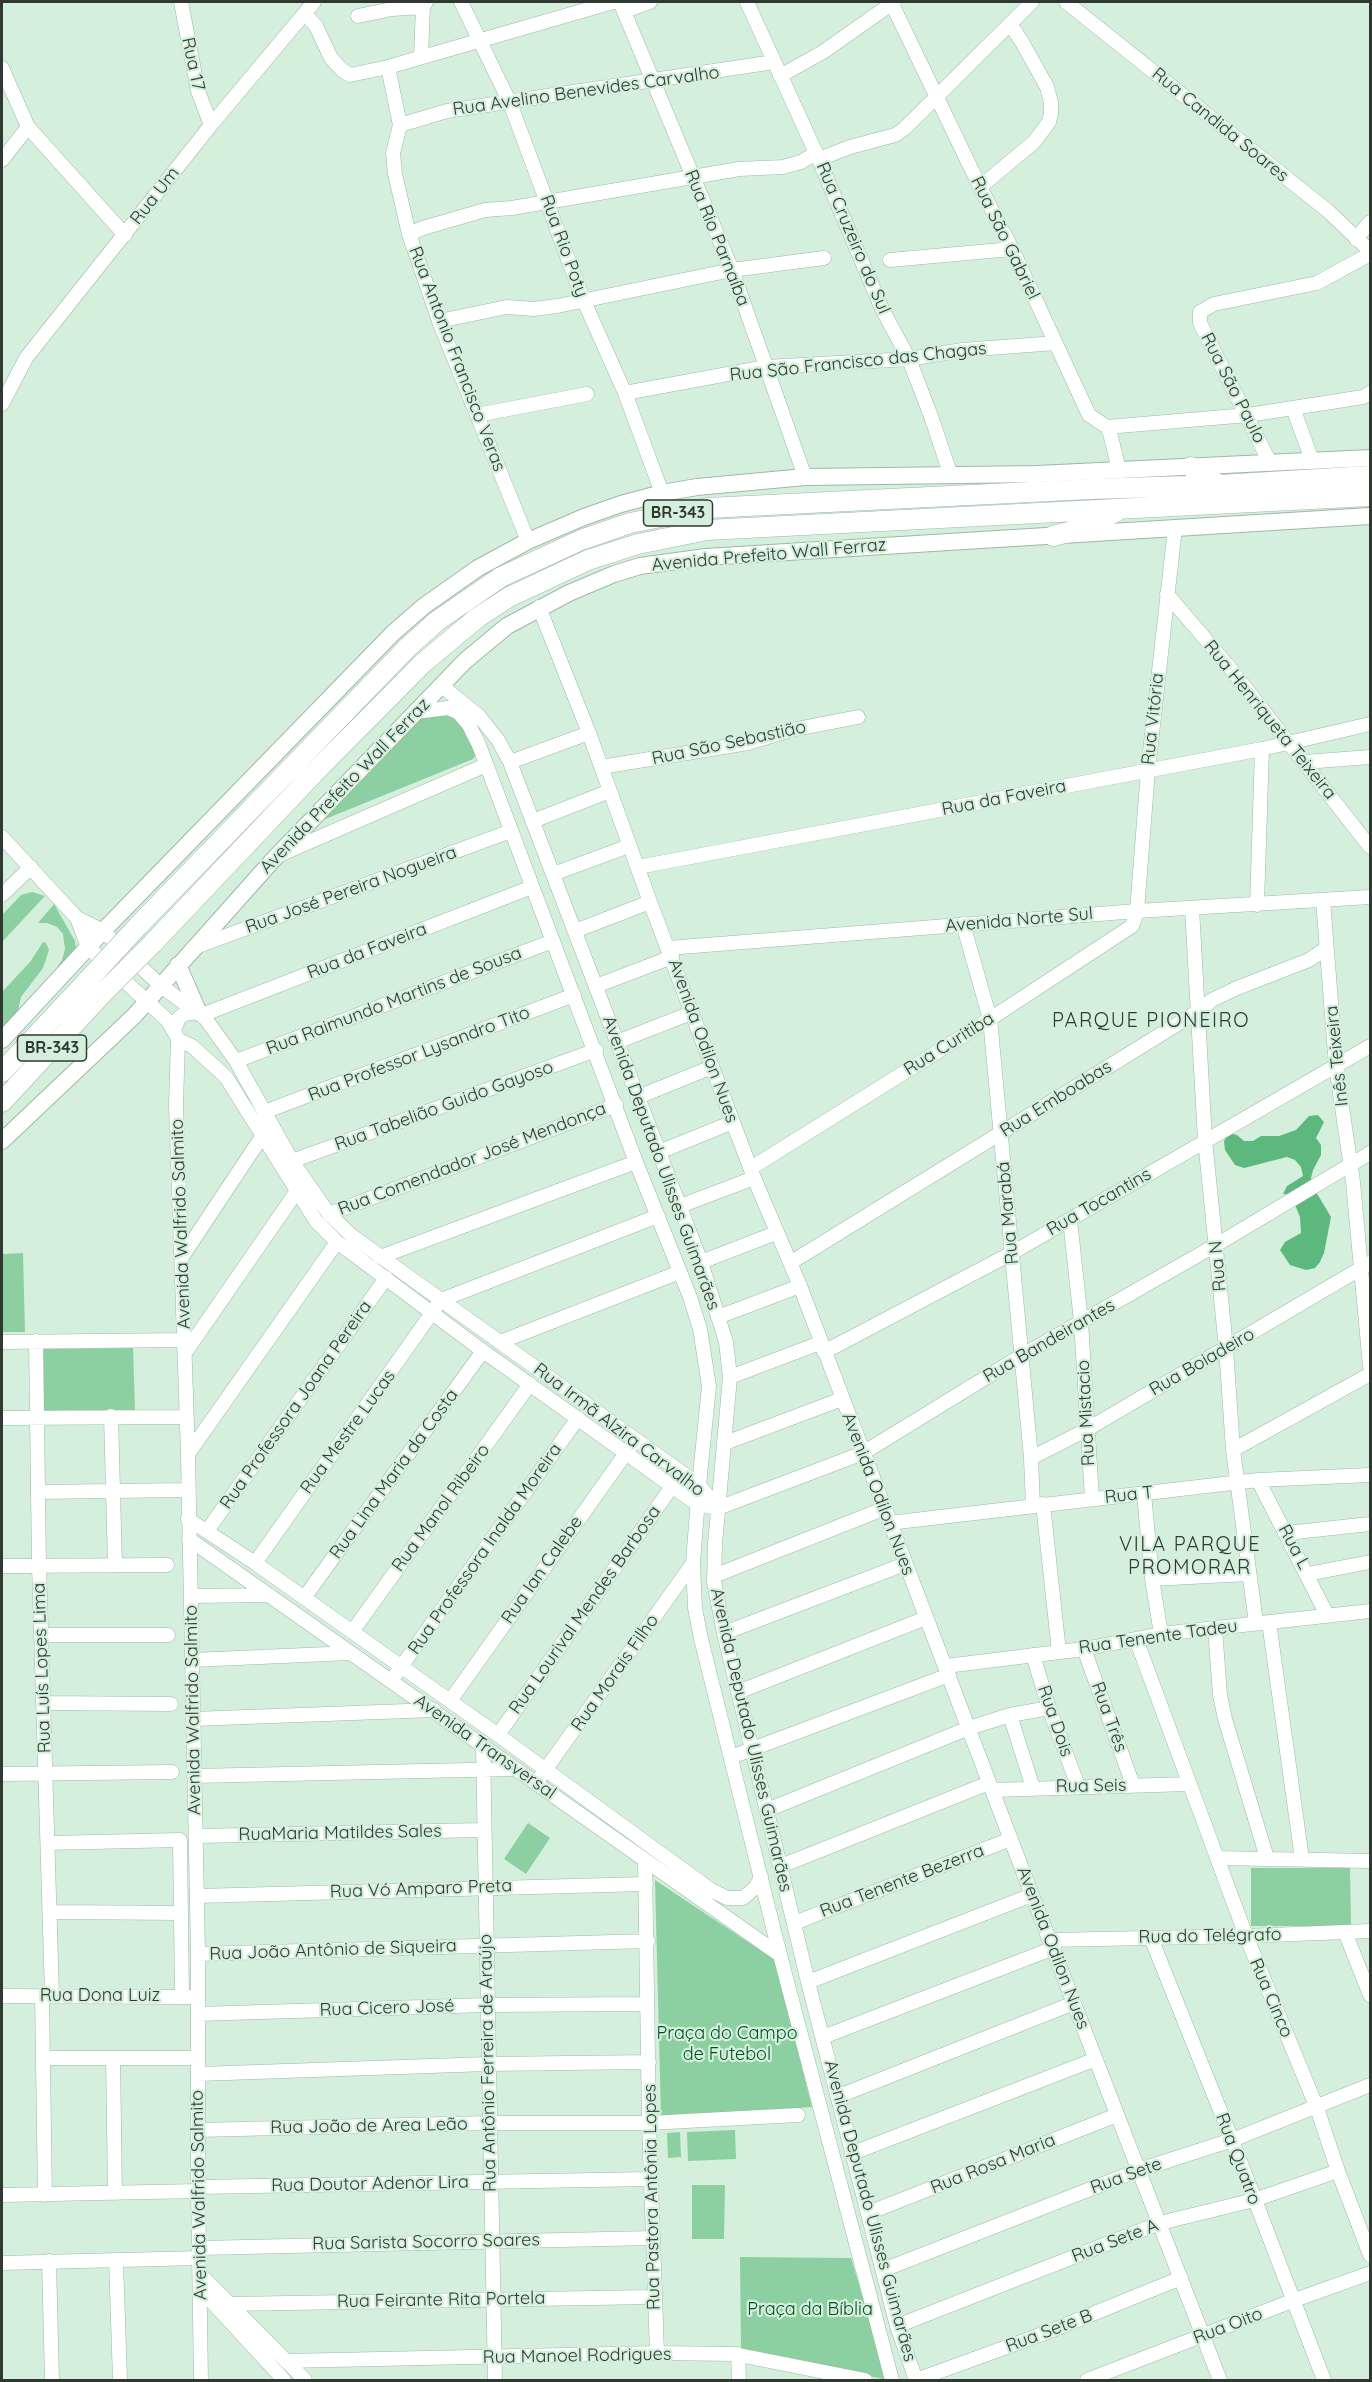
<!DOCTYPE html>
<meta charset="utf-8">
<style>
body{margin:0}
#map{position:relative;width:1372px;height:2382px;overflow:hidden;background:#d4f0dc;font-family:Quicksand,sans-serif}
canvas{display:block}
.frame{position:absolute;inset:0;border:3px solid #2f3931;pointer-events:none}
</style>
<div id="map">
<canvas width="1372" height="2382"></canvas>
<div class="frame"></div>
</div>
<script>
const g = document.querySelector('canvas').getContext('2d');
g.lineJoin = 'round';
function paint(path, color) { g.fillStyle = color; g.fill(path, 'evenodd'); }
const toPath = rows => new Path2D(rows.map(r => 'M' + r).join(''));
function strokePath(path, color, width, dash) { g.strokeStyle = color; g.lineWidth = width; g.lineCap = dash ? 'butt' : 'round'; g.setLineDash(dash || []); g.stroke(path); }
function write(font, color, halo, rows, align = 'center') {
  g.font = font + ' Quicksand,sans-serif'; g.lineWidth = 4.5; g.setLineDash([]); g.textBaseline = 'middle'; g.strokeStyle = halo; g.fillStyle = color; for (const [text, x, y, turn = 0] of rows) {
    g.save(); g.translate(x, y); g.rotate((+turn || 0) * Math.PI / 180); g.textAlign = isNaN(turn) ? turn : align; if (halo) g.strokeText(text, 0, 0); g.fillText(text, 0, 0); g.restore();
  }
}
paint(toPath([
 [451,712,461,722,479,750,473,759,318,822,420,718],
 [32,892,45,896,2,942,2,915,21,895],
 [54,904,75,941,76,949,42,990,62,960,65,949,63,934,57,927,47,923,38,923],
 [43,942,46,943,49,950,43,968,21,997,17,1016,2,1033,2,992,30,962],
 [23,1253,25,1332,2,1332,2,1254],
 [133,1348,135,1410,44,1412,43,1349],
 [528,1823,550,1838,526,1874,504,1859],
 [1251,1868,1350,1868,1351,1926,1251,1926],
 [655,1880,775,1960,812,2107,661,2117],
 [735,2130,736,2159,688,2161,687,2132],
 [680,2132,681,2157,668,2158,667,2133],
 [692,2185,725,2185,724,2239,692,2239],
 [740,2257,851,2258,888,2380,741,2349]
]), '#8ccfa1');
paint(toPath([
 [1318,1115,1324,1122,1316,1138,1321,1145,1321,1155,1313,1170,1311,1178,1313,1187,1331,1217,1324,1253,1320,1262,1315,1268,1306,1270,1290,1265,1280,1250,1285,1242,1301,1233,1300,1217,1291,1195,1283,1194,1287,1186,1303,1176,1301,1167,1295,1160,1287,1157,1244,1168,1235,1165,1225,1150,1224,1141,1229,1133,1237,1135,1244,1141,1253,1141,1261,1136,1279,1136,1296,1130,1309,1116]
]), '#5cb87d');
const minor = toPath([
 [181,2,198,91,211,125],
 [461,2,510,103,583,299,625,393,662,493],
 [620,2,732,270,805,477],
 [747,2,816,153,882,309,909,359,932,419,951,476],
 [891,2,980,187,1012,249,1089,415,1107,427,1110,433,1119,470],
 [1066,2,1328,211,1370,251],
 [625,11,650,2],
 [305,14,316,26,331,58,342,70,350,75,388,67,613,2],
 [358,16,392,9,423,7],
 [421,56,423,7,426,2],
 [388,67,400,125,393,153,395,174,409,234,439,321,528,541],
 [2,68,28,127,125,235],
 [780,76,823,52,894,2],
 [400,125,447,111,774,62],
 [819,159,850,147,895,135,904,129,1032,2],
 [2,160,28,127],
 [980,187,1034,142,1049,122,1051,114,1051,103,1047,87,1022,42,1010,24],
 [409,234,423,228,485,210,512,208,739,169,783,167,801,162,816,153],
 [1356,239,1370,222],
 [890,260,1012,249],
 [439,321,507,307,534,309,557,306,732,270,824,258],
 [625,393,766,367,909,359,962,350,1056,343],
 [2,404,26,358,211,125,314,2],
 [477,415,587,394],
 [1107,427,1248,415,1293,408],
 [1312,460,1293,408,1363,397,1370,393],
 [1270,463,1200,323,1200,312,1214,304,1317,283,1370,254],
 [1167,594,1230,668,1370,847],
 [539,607,589,733,650,902,754,1178,800,1286,1032,1895,1220,2380],
 [446,680,445,686,449,692,479,716,498,740,510,762,701,1262,726,1342,730,1377,715,1544,714,1582,724,1633,808,1982,897,2326,916,2380],
 [415,712,448,708,459,713,469,725,479,745,636,1162,690,1297,700,1329,709,1386,699,1485,693,1563,695,1608,701,1639,780,1955,892,2380],
 [510,762,589,733],
 [1305,762,1370,757],
 [601,767,748,743,791,730,858,717],
 [533,821,610,791],
 [2,837,77,918,88,947,167,1020,179,1040,192,1046,226,1077,316,1221,337,1242,483,1351,697,1504,718,1508],
 [279,855,486,765],
 [638,867,1262,749,1370,724],
 [553,874,629,846],
 [2,895,31,867],
 [1323,900,1336,1066,1353,1182,1370,1366],
 [1257,905,1262,749],
 [1192,908,1205,1140,1226,1348,1233,1450,1256,1623],
 [77,918,103,931,161,986,205,1018,236,1061,292,1161,329,1214,352,1236,699,1485,718,1508],
 [963,924,990,1019,1031,1458,1033,1506],
 [575,931,650,902],
 [193,948,511,831],
 [668,948,1137,911,1370,897],
 [596,986,672,957],
 [202,1015,532,887],
 [174,1030,179,1018,184,1014,196,1012],
 [178,1039,176,1105,188,1454,198,1954,198,2187,201,2380],
 [617,1042,691,1013],
 [236,1061,553,941],
 [638,1097,712,1067],
 [264,1112,574,995],
 [659,1152,733,1122],
 [292,1161,596,1050],
 [751,1168,990,1019,1132,926,1137,911,1148,770,1175,528],
 [680,1206,754,1178],
 [329,1214,616,1105],
 [1070,1220,1081,1321,1092,1498],
 [182,1257,263,1135],
 [380,1257,636,1162],
 [701,1262,776,1233],
 [790,1263,1197,1012,1212,1000,1237,988,1309,960,1325,949,1326,946],
 [718,1317,800,1286],
 [36,1341,39,1565,52,1995],
 [2,1342,185,1340],
 [500,1342,680,1272],
 [824,1352,1012,1253,1370,1046],
 [185,1353,297,1191],
 [730,1377,820,1343],
 [111,1416,115,1565],
 [2,1418,185,1417],
 [725,1443,842,1399],
 [1233,1450,1370,1374],
 [188,1454,337,1242],
 [1031,1458,1086,1430,1370,1263],
 [1258,1480,1327,1615],
 [38,1492,187,1490],
 [1144,1494,1152,1579,1161,1634],
 [1043,1504,1059,1652],
 [718,1508,863,1453,1021,1356,1216,1245,1370,1153],
 [188,1519,255,1563,498,1735,711,1890,727,1898,743,1898,756,1887,761,1877],
 [889,1523,1258,1480,1370,1475],
 [207,1531,386,1278],
 [1286,1533,1370,1524],
 [189,1539,780,1955],
 [255,1563,441,1300,658,1216],
 [2,1566,167,1565],
 [1308,1574,1370,1562],
 [714,1576,883,1509],
 [1152,1579,1248,1574],
 [191,1596,269,1595],
 [304,1598,483,1351],
 [1269,1622,1302,1859],
 [1215,1628,1220,1695,1225,1719,1267,1858],
 [352,1632,530,1384],
 [724,1633,905,1564],
 [42,1635,168,1635],
 [1136,1639,1246,1936,1317,2108,1338,2171,1370,2255],
 [1084,1649,1133,1785],
 [1033,1655,1049,1708,1078,1786],
 [192,1660,351,1653],
 [946,1666,1084,1649,1161,1634,1370,1611],
 [396,1674,578,1418],
 [738,1692,926,1618],
 [450,1701,631,1446],
 [43,1703,171,1704],
 [1010,1715,1033,1788],
 [193,1719,434,1710],
 [498,1735,673,1485],
 [483,1746,495,2380],
 [731,1757,949,1675],
 [2,1774,172,1772],
 [194,1776,515,1769],
 [541,1776,693,1563],
 [993,1790,1189,1784],
 [767,1810,969,1728,1010,1715,1049,1708],
 [196,1836,483,1830],
 [48,1843,180,1840,182,1997],
 [1217,1858,1370,1861],
 [645,1860,649,2123,657,2353],
 [781,1866,989,1783],
 [197,1896,646,1884],
 [50,1912,180,1913],
 [794,1923,1011,1839],
 [1345,1932,1370,1995],
 [1151,1938,1232,2140,1324,2380],
 [1050,1940,1246,1936,1370,1931],
 [198,1954,648,1941],
 [808,1982,1032,1895],
 [2,1996,190,1997],
 [42,1996,45,2195],
 [198,2014,487,2005,647,2004],
 [823,2037,1054,1948],
 [44,2058,198,2058],
 [113,2058,115,2193],
 [198,2074,488,2064,649,2062],
 [839,2096,1074,2003],
 [198,2130,489,2123,649,2123,798,2115],
 [853,2153,1096,2059],
 [198,2187,650,2179],
 [2,2195,198,2191],
 [868,2213,1117,2115],
 [199,2248,652,2238],
 [116,2260,120,2380],
 [49,2261,52,2380],
 [2,2263,200,2258],
 [883,2270,1139,2170,1232,2140,1370,2085],
 [200,2274,305,2380],
 [200,2289,284,2380],
 [229,2304,653,2297],
 [897,2326,1160,2223,1254,2200,1338,2171],
 [738,2354,739,2380],
 [286,2361,657,2353,734,2354,865,2380],
 [916,2380,1048,2332,1181,2278],
 [1087,2380,1292,2301,1370,2273]
]);
const major = toPath([
 [178,965,199,1013],
 [2,1040,103,931,393,633,424,606,478,568,528,541,584,517,621,504,662,493,697,487,805,477,1037,474,1370,458],
 [2,1141,134,1016,272,861,465,661,507,626,569,593,614,574,640,566,706,557,1370,516]
]);
const highway = toPath([
 [1191,467,1219,485],
 [1053,536,1084,528,1117,511],
 [138,926,407,648,437,621,501,577,581,540,630,523,707,508,1092,489,1219,485,1370,476],
 [152,944,313,774,423,663,477,618,509,597,588,560,638,544,707,530,1370,496],
 [2,1072,88,980],
 [2,1102,102,994]
]);
strokePath(minor, '#9eb8a5', 15);
strokePath(major, '#9eb8a5', 18);
strokePath(highway, '#9eb8a5', 21);
strokePath(minor, '#fff', 14);
strokePath(major, '#fff', 16);
strokePath(highway, '#fff', 20);
const highwayBridge = toPath([
 [88,980,138,926],
 [102,994,152,944]
]);
strokePath(highwayBridge, '#9eb8a5', 21, []);
strokePath(highwayBridge, '#fff', 20);
for (const [x, y, w] of [
 [678,513,69],
 [52,1048,69]
]) { const box = new Path2D(); box.roundRect(x - w / 2, y - 13, w, 26, 4.5); g.fillStyle = '#d4f0dc'; g.fill(box); strokePath(box, '#2f3931', 1.5); }
write('bold 16px', '#2f3931', null, [
 ["BR-343",678,513],
 ["BR-343",52,1048]
]);
write('18px', '#2f3931', '#d4f0dc', [
 ["Rua 17",193,64,78],
 ["Rua Avelino Benevides Carvalho",586,91,-8],
 ["Rua Candida Soares",1220,125,39],
 ["Rua Um",155,196,-52],
 ["Rua Rio Parnaíba",717,238,68],
 ["Rua Cruzeiro do Sul",853,238,67],
 ["Rua São Gabriel",1005,238,64],
 ["Rua Rio Poty",564,246,70],
 ["Rua Antonio Francisco Veras",457,359,69],
 ["Rua São Francisco das Chagas",858,362,-6],
 ["Rua São Paulo",1233,388,63],
 ["Avenida Prefeito Wall Ferraz",769,555,-5],
 ["Rua Vitória",1153,719,-84],
 ["Rua Henriqueta Teixeira",1270,720,51],
 ["Rua São Sebastião",729,743,-12],
 ["Avenida Prefeito Wall Ferraz",345,786,-46],
 ["Rua da Faveira",1004,798,-11],
 ["Rua José Pereira Nogueira",351,890,-20],
 ["Avenida Norte Sul",1019,920,-5],
 ["Rua da Faveira",367,951,-21],
 ["Rua Raimundo Martins de Sousa",394,1001,-21],
 ["Avenida Odilon Nues",703,1041,70],
 ["Rua Curitiba",949,1044,-32],
 ["Rua Professor Lysandro Tito",419,1054,-21],
 ["Inês Teixeira",1337,1056,-96],
 ["Rua Emboabas",1056,1099,-32],
 ["Rua Tabelião Guido Gayoso",444,1106,-20],
 ["Rua Comendador José Mendonça",472,1159,-21],
 ["Avenida Deputado Ulisses Guimarães",661,1163,70],
 ["Rua Tocantins",1099,1202,-30],
 ["Rua Marabá",1008,1213,-95],
 ["Avenida Walfrido Salmito",181,1224,-92],
 ["Rua N",1218,1266,-95],
 ["Rua Bandeirantes",1049,1341,-30],
 ["Rua Boiadeiro",1202,1362,-30],
 ["Rua Professora Joana Pereira",296,1405,-55],
 ["Rua Mistacio",1086,1413,-93],
 ["Rua Irmã Alzira Carvalho",619,1430,37],
 ["Rua Mestre Lucas",348,1432,-54],
 ["Rua Lina Maria da Costa",394,1474,-54],
 ["Avenida Odilon Nues",878,1494,69],
 ["Rua T",1129,1495,-6],
 ["Rua Manol Ribeiro",441,1508,-54],
 ["Rua L",1294,1547,62],
 ["Rua Professora Inalda Moreira",485,1549,-55],
 ["Rua Ian Calebe",542,1570,-55],
 ["Rua Lourival Mendes Barbosa",585,1610,-55],
 ["Rua Tenente Tadeu",1158,1637,-8],
 ["Rua Luís Lopes Lima",42,1668,-92],
 ["Rua Morais Filho",615,1673,-55],
 ["Avenida Walfrido Salmito",193,1710,-91],
 ["Rua Três",1109,1717,70],
 ["Rua Dois",1055,1721,71],
 ["Avenida Deputado Ulisses Guimarães",751,1740,77],
 ["Avenida Transversal",485,1747,35],
 ["Rua Seis",1091,1786,-1],
 ["RuaMaria Matildes Sales",340,1833,-1],
 ["Rua Tenente Bezerra",902,1881,-21],
 ["Rua Vó Amparo Preta",421,1889,-2],
 ["Rua do Telégrafo",1210,1936,-1],
 ["Avenida Odilon Nues",1053,1948,69],
 ["Rua João Antônio de Siqueira",333,1950,-2],
 ["Rua Dona Luiz",100,1996],
 ["Rua Cinco",1271,1998,67],
 ["Rua Cicero José",387,2008,-2],
 ["Rua Antônio Ferreira de Araújo",488,2063,-91],
 ["Rua João de Area Leão",369,2126,-1],
 ["Rua Quatro",1238,2159,69],
 ["Rua Rosa Maria",993,2164,-22],
 ["Rua Sete",1126,2176,-20],
 ["Rua Doutor Adenor Lira",370,2184,-1],
 ["Avenida Walfrido Salmito",199,2195,-91],
 ["Rua Pastora Antônia Lopes",652,2197,-91],
 ["Avenida Deputado Ulisses Guimarães",870,2211,75],
 ["Rua Sete A",1115,2241,-21],
 ["Rua Sarista Socorro Soares",426,2242,-1],
 ["Rua Feirante Rita Portela",441,2300,-1],
 ["Rua Oito",1228,2326,-21],
 ["Rua Sete B",1049,2331,-21],
 ["Rua Manoel Rodrigues",577,2356,-1]
]);
write('18px', '#034e28', '#d4f0dc', [
 ["Praça do Campo",727,2034],
 ["de Futebol",727,2055],
 ["Praça da Bíblia",810,2310]
]);
g.letterSpacing = '1.5px';
write('20px', '#2f3931', '#d4f0dc', [
 ["PARQUE PIONEIRO",1151,1021],
 ["VILA PARQUE",1190,1545],
 ["PROMORAR",1190,1568]
]);
g.letterSpacing = '0px';
</script>
